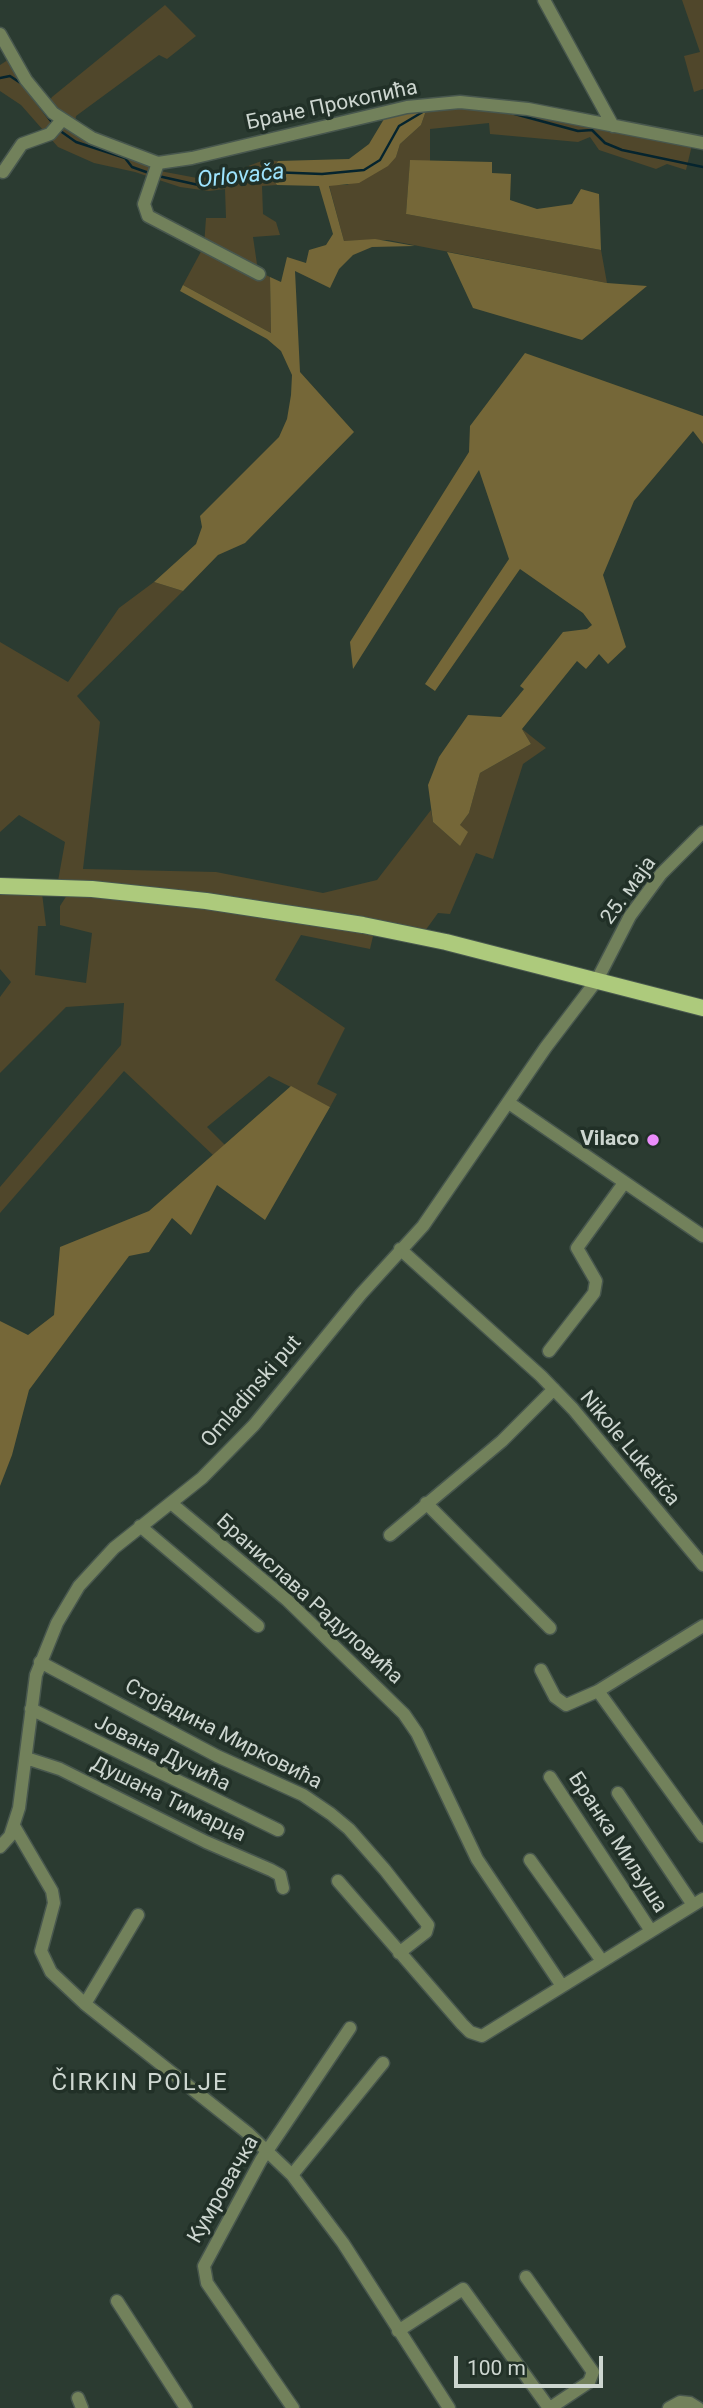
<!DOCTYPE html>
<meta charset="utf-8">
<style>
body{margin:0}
#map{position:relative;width:703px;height:2408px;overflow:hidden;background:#2b3b31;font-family:Roboto,sans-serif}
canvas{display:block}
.scale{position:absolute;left:454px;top:2356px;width:149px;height:32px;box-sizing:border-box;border:4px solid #cdd6d0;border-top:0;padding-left:9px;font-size:21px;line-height:24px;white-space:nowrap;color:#cdd6d0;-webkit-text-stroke:5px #213027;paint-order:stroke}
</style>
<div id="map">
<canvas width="703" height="2408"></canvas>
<div class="scale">100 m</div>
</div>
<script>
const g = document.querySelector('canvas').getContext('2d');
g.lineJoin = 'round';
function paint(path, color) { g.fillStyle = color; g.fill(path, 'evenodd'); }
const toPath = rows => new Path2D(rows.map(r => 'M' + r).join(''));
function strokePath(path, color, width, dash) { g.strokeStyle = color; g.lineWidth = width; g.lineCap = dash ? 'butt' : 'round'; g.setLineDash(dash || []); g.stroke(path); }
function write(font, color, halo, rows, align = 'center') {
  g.font = font + ' Roboto,sans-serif'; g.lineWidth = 7; g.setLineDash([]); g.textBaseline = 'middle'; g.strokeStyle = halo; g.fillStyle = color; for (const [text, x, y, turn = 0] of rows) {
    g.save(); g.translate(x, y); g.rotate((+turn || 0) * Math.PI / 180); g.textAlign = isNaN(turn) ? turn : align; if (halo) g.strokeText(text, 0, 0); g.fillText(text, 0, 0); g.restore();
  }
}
paint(toPath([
 [682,0,703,0,703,89,694,92,684,56,700,52],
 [165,5,196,36,167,59,159,55,76,116,74,129,160,171,197,178,220,177,264,160,278,161,268,174,277,185,262,186,263,214,276,222,280,235,253,237,258,271,270,277,271,333,183,285,204,246,206,218,226,218,225,189,209,191,180,187,135,172,94,163,58,147,21,105,0,91,0,65,14,56,47,105,52,97],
 [482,103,692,145,686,170,667,164,656,169,599,150,590,137,578,142,490,134,489,123,430,129,430,161,410,161,406,214,601,250,607,283,388,240,344,241,329,185,347,185,396,157,400,144,421,125,428,105],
 [154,582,183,591,77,696,100,722,83,869,216,872,323,893,377,880,431,810,433,822,460,846,460,825,469,813,480,773,531,744,522,729,546,748,523,764,493,859,476,853,450,914,438,913,425,931,58,881,65,842,19,815,0,832,0,642,68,682,119,608],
 [0,892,42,893,46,926,38,926,35,975,86,983,92,933,60,925,60,906,67,895,124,898,374,932,370,949,301,935,275,980,345,1028,317,1084,337,1094,330,1107,269,1076,207,1127,225,1145,213,1155,124,1071,0,1213,0,1187,121,1045,124,1003,66,1007,0,1073,0,997,11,982,0,969]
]), '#50472b');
paint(toPath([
 [428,105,421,125,400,144,396,157,388,166,359,183,329,186,344,241,375,239,415,246,372,247,353,255,339,269,330,288,295,271,300,372,354,432,245,543,218,555,183,591,154,582,196,544,202,527,200,516,279,437,287,419,291,395,292,375,281,351,267,339,180,291,183,285,271,333,270,277,281,282,287,257,306,263,309,250,326,245,333,234,319,186,277,185,268,174,278,161,349,159,369,144,384,119,401,109],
 [410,160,492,162,492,173,511,174,510,200,537,209,572,204,581,189,599,194,601,250,406,214],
 [447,252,607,283,647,286,582,340,473,308],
 [525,353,703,416,703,444,693,431,634,501,603,575,626,647,608,664,599,654,586,669,577,661,522,729,531,744,480,773,469,813,460,825,468,832,460,846,433,822,428,785,439,757,468,715,501,717,524,689,520,686,563,632,587,629,592,625,583,613,520,569,435,691,425,684,509,559,479,470,353,669,350,642,469,452,470,426],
 [291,1086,330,1107,265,1220,217,1185,191,1235,172,1218,149,1252,129,1256,29,1390,12,1455,0,1486,0,1321,28,1335,54,1315,60,1247,149,1211]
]), '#756738');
strokePath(toPath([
 [0,78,10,76,22,84],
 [29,92,54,125],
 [511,113,578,131,592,130,605,143,622,150,703,167],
 [59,130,76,142,125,158,132,167,149,173],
 [158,176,203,186,270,172,322,174,364,170,380,160,399,126,426,110]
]), '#05242e', 2.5);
const minor = toPath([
 [544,0,613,126],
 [0,34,26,80,53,113,92,138,158,163,192,158,407,107,460,102,528,109,703,143],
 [158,163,144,204,148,216,259,274],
 [3,172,22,144,50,134,62,120],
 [509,1103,703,1236],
 [400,1249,541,1376,573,1409,703,1565],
 [549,1351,594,1293,596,1281,577,1248,624,1183],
 [171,1503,287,1600,404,1714,417,1733,477,1859,562,1986],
 [426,1503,550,1628],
 [140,1526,258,1626],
 [390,1535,502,1441,554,1389],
 [40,1662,217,1756,303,1795,331,1814,349,1829,385,1870,428,1925,426,1932,399,1953],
 [541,1670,555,1697,566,1705,598,1691,703,1626],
 [598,1691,703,1836],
 [31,1709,278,1830],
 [26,1758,60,1769,206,1842,271,1870,280,1875,283,1888],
 [550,1777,651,1931],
 [618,1793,693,1905],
 [14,1826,52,1891,54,1903,41,1951,51,1972,85,2004,249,2134,292,2175,343,2243,449,2408],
 [0,1847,10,1836,19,1808,36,1675,57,1623,79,1586,114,1548,202,1478,254,1425,361,1294,423,1226,546,1047,597,980,630,916,661,874,703,832],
 [530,1860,602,1961],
 [338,1881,462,2024,470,2032,482,2036,703,1899],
 [85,2004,138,1915],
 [292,2175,383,2063],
 [526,2277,593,2372,589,2382,550,2408],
 [117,2301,186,2408],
 [398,2331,463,2289,549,2408],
 [78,2398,82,2408],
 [293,2408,207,2283,204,2266,261,2160,350,2028],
 [669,2408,680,2402,690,2403,698,2408]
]);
const major = toPath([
 [0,886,92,889,206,901,363,925,446,942,703,1008]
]);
strokePath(minor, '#48574e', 15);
strokePath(major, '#48574e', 18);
strokePath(minor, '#72815b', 12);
strokePath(major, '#adca7c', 16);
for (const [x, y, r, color] of [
 [653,1140,7,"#eb8dfb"]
]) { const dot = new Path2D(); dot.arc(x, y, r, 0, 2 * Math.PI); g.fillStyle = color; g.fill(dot); strokePath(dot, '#213027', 2.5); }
write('21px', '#cdd6d0', '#213027', [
 ["Бране Прокопића",332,106,-12],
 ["25. маја",629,891,-54],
 ["Omladinski put",252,1392,-49],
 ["Nikole Luketića",629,1449,50],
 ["Бранислава Радуловића",309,1600,42],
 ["Стојадина Мирковића",223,1735,27],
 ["Јована Дучића",162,1754,26],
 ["Душана Тимарца",168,1800,26],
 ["Бранка Миљуша",617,1843,57],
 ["Кумровачка",224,2190,-60]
]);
write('bold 21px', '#cdd6d0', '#213027', [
 ["Vilaco",639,1140]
], 'right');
write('italic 23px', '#9de3fd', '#213027', [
 ["Orlovača",241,177,-6]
]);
g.letterSpacing = '2px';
write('24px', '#cdd6d0', '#213027', [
 ["ČIRKIN POLJE",140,2084]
]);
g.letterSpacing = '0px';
</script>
